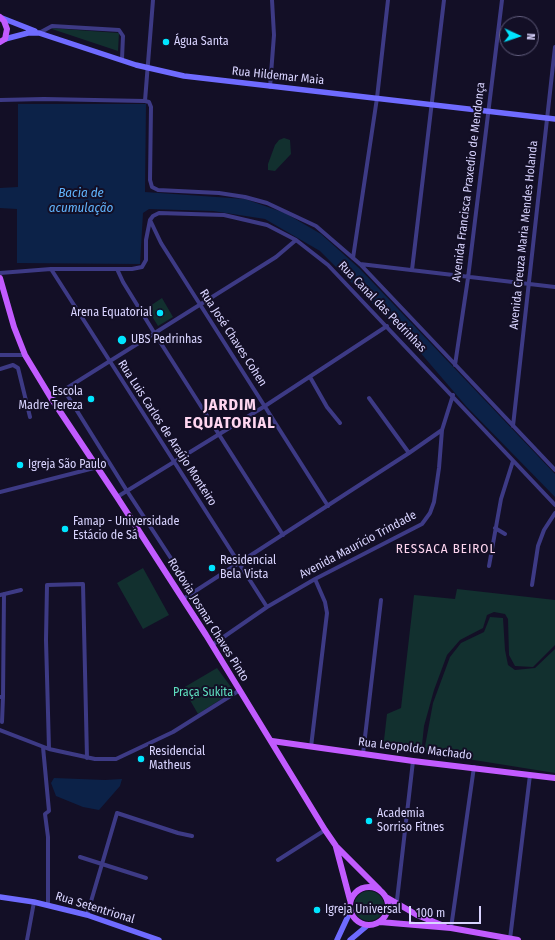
<!DOCTYPE html>
<meta charset="utf-8">
<style>
body{margin:0}
#map{position:relative;width:555px;height:940px;overflow:hidden;background:#130f26;font-family:"Fira Sans Condensed",sans-serif}
canvas{display:block}
.north{position:absolute;left:499px;top:16px;width:40px;height:40px;box-sizing:border-box;background:#130f26;border:1px solid #625e7d;border-radius:50%;rotate:93deg;font-size:11px;font-weight:700;line-height:16px;text-align:center;color:#d9d4ff}
.north::after{content:'';display:block;margin:auto;width:14px;height:18px;background:#00e5ff;clip-path:polygon(50% 0,100% 100%,50% 72%,0 100%)}
.scale{position:absolute;left:409px;top:906px;width:72px;height:18px;box-sizing:border-box;border:2px solid #d9d4ff;border-top:0;padding-left:5px;font-size:12px;line-height:14px;white-space:nowrap;color:#d9d4ff;-webkit-text-stroke:3px #130f26;paint-order:stroke}
</style>
<div id="map">
<canvas width="555" height="940"></canvas>
<div class="north">N</div>
<div class="scale">100 m</div>
</div>
<script>
const g = document.querySelector('canvas').getContext('2d');
g.lineJoin = 'round';
function paint(path, color) { g.fillStyle = color; g.fill(path, 'evenodd'); }
const toPath = rows => new Path2D(rows.map(r => 'M' + r).join(''));
function strokePath(path, color, width, dash) { g.strokeStyle = color; g.lineWidth = width; g.lineCap = dash ? 'butt' : 'round'; g.setLineDash(dash || []); g.stroke(path); }
function write(font, color, halo, rows, align = 'center') {
  g.font = font + ' "Fira Sans Condensed",sans-serif'; g.lineWidth = 4; g.setLineDash([]); g.textBaseline = 'middle'; g.strokeStyle = halo; g.fillStyle = color; for (const [text, x, y, turn = 0] of rows) {
    g.save(); g.translate(x, y); g.rotate((+turn || 0) * Math.PI / 180); g.textAlign = isNaN(turn) ? turn : align; if (halo) g.strokeText(text, 0, 0); g.fillText(text, 0, 0); g.restore();
  }
}
paint(toPath([
 [49,28,119,33,118,51],
 [284,138,290,140,291,154,275,171,268,170,268,164,275,145,279,140],
 [162,298,173,317,158,326,147,308],
 [143,568,169,615,143,629,117,583],
 [457,589,555,600,555,645,533,667,515,666,509,655,508,619,505,614,494,612,487,615,483,628,460,640,447,655,434,690,424,726,422,745,419,753,383,749,387,714,401,708,414,595,455,599],
 [490,617,503,618,505,650,508,665,515,670,535,668,555,649,555,773,424,752,433,703,450,657,461,643,484,632],
 [217,668,234,691,198,714,183,688],
 '354 906a15 15 0 1 1 30 0a15 15 0 1 1-30 0Z'
]), '#12302f');
paint(toPath([
 [18,104,146,104,145,192,245,199,285,213,321,234,360,269,555,474,555,497,466,406,413,344,320,251,265,219,213,211,149,209,143,213,140,264,17,263,17,209,0,208,0,188,18,187],
 [54,778,105,780,122,779,120,786,99,810,83,807,56,796,51,783]
]), '#0c2248');
strokePath(toPath([
 [39,33,52,26,119,30,123,36,122,59],
 [270,87,274,35,272,0],
 [0,100,44,99,145,101],
 [145,101,149,102,151,107,150,180,152,187,158,190,219,193,245,197,267,203,316,226,360,264,555,470],
 [145,101,153,0],
 [150,220,161,243,328,506],
 [353,258,377,98,388,0],
 [360,264,555,287],
 [51,269,267,607],
 [117,269,123,282,155,334,283,535],
 [412,270,444,0],
 [0,273,51,269,132,269,142,267,146,260,146,240,150,220,153,216,159,213,224,215,267,225,296,240,328,265,555,505],
 [0,355,25,355],
 [455,365,468,278,502,0],
 [0,369,13,365,18,368,30,417],
 [310,377,327,407,340,423],
 [64,390,127,491,193,592],
 [51,398,276,257,296,240],
 [369,398,409,453],
 [513,426,555,47],
 [0,492,98,467],
 [117,497,265,406,387,326],
 [495,528,505,534],
 [489,566,501,499,513,461],
 [532,585,538,546,544,530,555,513],
 [0,595,21,590],
 [183,599,409,453,442,430],
 [212,645,267,607,315,579,422,524,430,513,434,502,439,468,442,430,453,395],
 [0,697,3,697,4,594],
 [2,722,3,697],
 [0,730,49,749,95,759,116,759,173,732,240,690],
 [43,747,49,811,45,814,48,837,48,905],
 [311,747,327,613,325,602,315,579],
 [49,749,46,640,47,585,83,584,87,758],
 [363,754,381,600],
 [80,857,146,878],
 [278,860,325,830],
 [388,907,394,904,397,900,413,761],
 [87,915,117,813,178,833,192,836],
 [451,928,474,767],
 [510,939,530,775],
 [27,940,34,902]
]), '#3d3a85', 4);
strokePath(toPath([
 [2,18,35,31],
 [5,39,28,33,39,33,136,65,184,76,555,119],
 [0,897,34,902,87,915,159,940],
 [337,940,350,912],
 [350,940,368,925]
]), '#6f6bff', 5.5);
strokePath(toPath([
 [0,17,4,21,7,29,5,39,0,42],
 [0,278,14,327,25,355,51,398,117,497,206,635,325,830,336,846,379,889],
 [272,741,413,761,555,778],
 [336,847,350,900],
 '350 906a19 19 0 1 1 38 0a19 19 0 1 1-38 0Z',
 [386,897,417,915,444,926],
 [380,922,451,928,518,940]
]), '#c25bff', 6);
for (const [x, y, r, color] of [
 [166,42,4,"#00e5ff"],
 [160,313,4,"#00e5ff"],
 [122,340,5,"#00e5ff"],
 [91,399,4,"#00e5ff"],
 [20,465,4,"#00e5ff"],
 [65,529,4,"#00e5ff"],
 [212,568,4,"#00e5ff"],
 [141,759,4,"#00e5ff"],
 [369,821,4,"#00e5ff"],
 [317,910,4,"#00e5ff"]
]) { const dot = new Path2D(); dot.arc(x, y, r, 0, 2 * Math.PI); g.fillStyle = color; g.fill(dot); strokePath(dot, '#130f26', 1.5); }
write('12px', '#d9d4ff', '#130f26', [
 ["Água Santa",174,42],
 ["Arena Equatorial",152,313,"right"],
 ["UBS Pedrinhas",131,340],
 ["Escola",83,392,"right"],
 ["Madre Tereza",83,406,"right"],
 ["Igreja São Paulo",28,465],
 ["Famap - Universidade",73,522],
 ["Estácio de Sá",73,536],
 ["Residencial",220,561],
 ["Bela Vista",220,575],
 ["Residencial",149,752],
 ["Matheus",149,766],
 ["Academia",377,814],
 ["Sorriso Fitnes",377,828],
 ["Igreja Universal",325,910]
], 'left');
write('12px', '#d9d4ff', '#130f26', [
 ["Rua Hildemar Maia",278,76,6],
 ["Avenida Francisca Praxedio de Mendonça",469,182,-83],
 ["Avenida Creuza Maria Mendes Holanda",524,235,-84],
 ["Rua Canal das Pedrinhas",382,307,46],
 ["Rua José Chaves Cohen",233,338,57],
 ["Rua Luis Carlos de Araújo Monteiro",167,433,57],
 ["Avenida Maurício Trindade",358,545,-28],
 ["Rodovia Josmar Chaves Pinto",208,620,58],
 ["Rua Leopoldo Machado",415,749,7],
 ["Rua Setentrional",95,908,17]
]);
write('12px', '#5fe0c0', '#130f26', [
 ["Praça Sukita",203,693]
]);
write('italic 13px', '#62b6ff', '#130f26', [
 ["Bacia de",81,193],
 ["acumulação",81,208]
]);
g.letterSpacing = '1px';
write('13px', '#ffd6f0', '#130f26', [
 ["RESSACA BEIROL",446,549]
]);
g.letterSpacing = '0px';
g.letterSpacing = '1px';
write('bold 16px', '#ffd6f0', '#130f26', [
 ["JARDIM",230,406],
 ["EQUATORIAL",230,424]
]);
g.letterSpacing = '0px';
</script>
